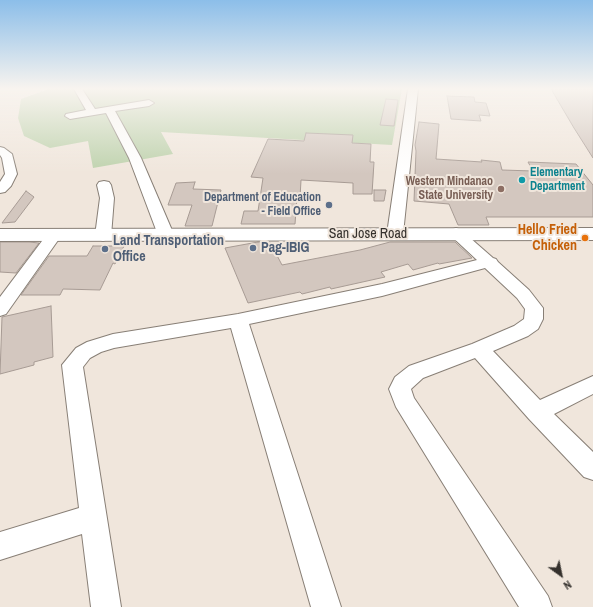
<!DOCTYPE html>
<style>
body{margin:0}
#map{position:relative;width:593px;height:607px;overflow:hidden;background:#f0e6dc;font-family:"Archivo Narrow",sans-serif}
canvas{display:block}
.north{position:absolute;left:541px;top:555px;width:40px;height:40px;-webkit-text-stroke:3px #f0e6dc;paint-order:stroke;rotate:147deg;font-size:11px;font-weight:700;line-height:16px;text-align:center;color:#35312d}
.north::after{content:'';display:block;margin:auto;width:14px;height:18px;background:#35312d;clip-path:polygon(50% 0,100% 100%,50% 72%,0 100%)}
</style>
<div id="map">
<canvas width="593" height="607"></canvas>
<div class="north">N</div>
</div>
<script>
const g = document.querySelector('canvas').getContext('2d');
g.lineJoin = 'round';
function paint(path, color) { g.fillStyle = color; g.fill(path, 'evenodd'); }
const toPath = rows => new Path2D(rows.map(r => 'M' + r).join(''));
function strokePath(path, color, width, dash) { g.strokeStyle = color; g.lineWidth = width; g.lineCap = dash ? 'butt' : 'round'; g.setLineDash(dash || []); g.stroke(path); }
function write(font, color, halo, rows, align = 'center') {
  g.font = font + ' "Archivo Narrow",sans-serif'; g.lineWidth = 4; g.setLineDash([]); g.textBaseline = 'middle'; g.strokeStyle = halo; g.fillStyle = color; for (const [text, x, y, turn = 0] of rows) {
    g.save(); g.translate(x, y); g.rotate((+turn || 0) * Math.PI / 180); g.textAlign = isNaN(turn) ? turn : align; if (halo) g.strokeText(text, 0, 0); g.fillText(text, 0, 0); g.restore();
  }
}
paint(toPath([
 [48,89,402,89,392,145,161,132,173,154,93,168,88,141,50,148,24,136,18,118,21,99]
]), '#bed2ad');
const building = toPath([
 [551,89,593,89,593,158,574,128,551,89],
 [447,96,474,97,475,102,486,103,490,116,479,115,481,121,451,119,447,96],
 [386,99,398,100,394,126,380,125,386,99],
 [419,122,439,124,436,159,482,162,481,160,500,162,502,170,533,171,528,162,576,164,593,185,593,217,486,217,489,225,458,225,449,204,414,201,416,151,415,145,419,122],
 [306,133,353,135,352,143,371,144,370,162,374,162,372,194,353,194,353,183,301,180,300,198,297,198,295,224,241,224,244,211,258,211,263,178,251,177,268,139,304,141,306,133],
 [195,182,193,189,221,190,212,226,185,226,192,205,168,205,176,183,195,182],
 [374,190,386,190,384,201,374,201,374,190],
 [26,191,34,197,15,222,2,223,26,191],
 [0,242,29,242,39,243,16,273,0,272,0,242],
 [258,242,270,242,282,265,360,250,390,242,455,242,472,258,439,264,438,263,413,270,408,264,381,272,385,277,331,289,330,287,302,294,300,292,248,303,225,248,258,242],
 [93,246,124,246,115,264,113,263,100,290,63,289,60,295,21,295,49,256,87,256,93,246],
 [51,306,53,357,34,362,34,365,0,374,2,317,51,306]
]);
paint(building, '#d3c7bf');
strokePath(building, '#a79b94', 1);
const minor = toPath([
 [74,89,82,89,95,109,149,100,154,103,149,106,115,111,141,158,174,235,171,238,166,240,161,238,158,235,129,158,106,113,70,119,65,116,66,114,86,110,74,89],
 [408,89,418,89,403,234,400,237,395,239,390,237,387,234,408,89],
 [0,147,4,148,12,154,17,174,11,186,5,192,0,193,0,182,5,174,2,158,0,155,0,147],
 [104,181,109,182,111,185,114,198,111,236,108,239,103,241,98,239,95,236,100,198,97,185,99,182,104,181],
 [456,228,461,230,493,258,496,259,498,262,529,290,543,308,543,319,538,329,528,336,493,351,540,400,593,376,593,394,554,414,593,452,593,480,584,477,529,419,475,358,423,378,411,389,414,398,548,596,552,607,519,607,396,407,389,389,395,377,409,366,472,344,514,326,524,319,525,309,517,298,485,268,382,296,249,324,341,607,311,607,231,328,114,348,101,352,90,358,83,367,121,607,91,607,82,534,0,560,0,532,79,508,62,365,76,348,87,342,113,334,238,314,382,284,477,260,448,233,451,230,456,228],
 [53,231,58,233,61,236,6,314,0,316,0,297,48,233,53,231]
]);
const major = toPath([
 [593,228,593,240,0,241,0,229,593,228]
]);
strokePath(minor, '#887f76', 2);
strokePath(major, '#887f76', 2);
paint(minor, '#fff');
paint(major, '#fff');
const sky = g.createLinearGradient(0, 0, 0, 174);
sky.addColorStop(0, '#8cbee9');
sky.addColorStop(0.51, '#f8f4ef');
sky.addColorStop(1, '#f8f4ef00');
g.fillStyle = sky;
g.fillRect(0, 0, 593, 174);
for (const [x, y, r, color] of [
 [522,180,4,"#0f9aa8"],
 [501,189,4,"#8d6e63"],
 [329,205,4,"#5c6f8a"],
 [585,238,4,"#e8710a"],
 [253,248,4,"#5c6f8a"],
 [105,249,4,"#5c6f8a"]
]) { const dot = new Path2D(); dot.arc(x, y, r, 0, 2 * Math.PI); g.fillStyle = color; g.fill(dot); strokePath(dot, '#f0e6dc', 1.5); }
write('bold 12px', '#0d838f', '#f0e6dc', [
 ["Elementary",530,173],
 ["Department",530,187]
], 'left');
write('bold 12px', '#785e54', '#f0e6dc', [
 ["Western Mindanao",493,182],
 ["State University",493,196]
], 'right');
write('bold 12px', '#4e5e75', '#f0e6dc', [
 ["Department of Education",321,198],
 ["- Field Office",321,212]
], 'right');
write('bold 14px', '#c56008', '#f0e6dc', [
 ["Hello Fried",577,230],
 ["Chicken",577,246]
], 'right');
write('14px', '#35312d', '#f0e6dc', [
 ["San Jose Road",368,234]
]);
write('bold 14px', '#4e5e75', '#f0e6dc', [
 ["Land Transportation",113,241],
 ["Office",113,257],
 ["Pag-IBIG",261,248]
], 'left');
</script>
